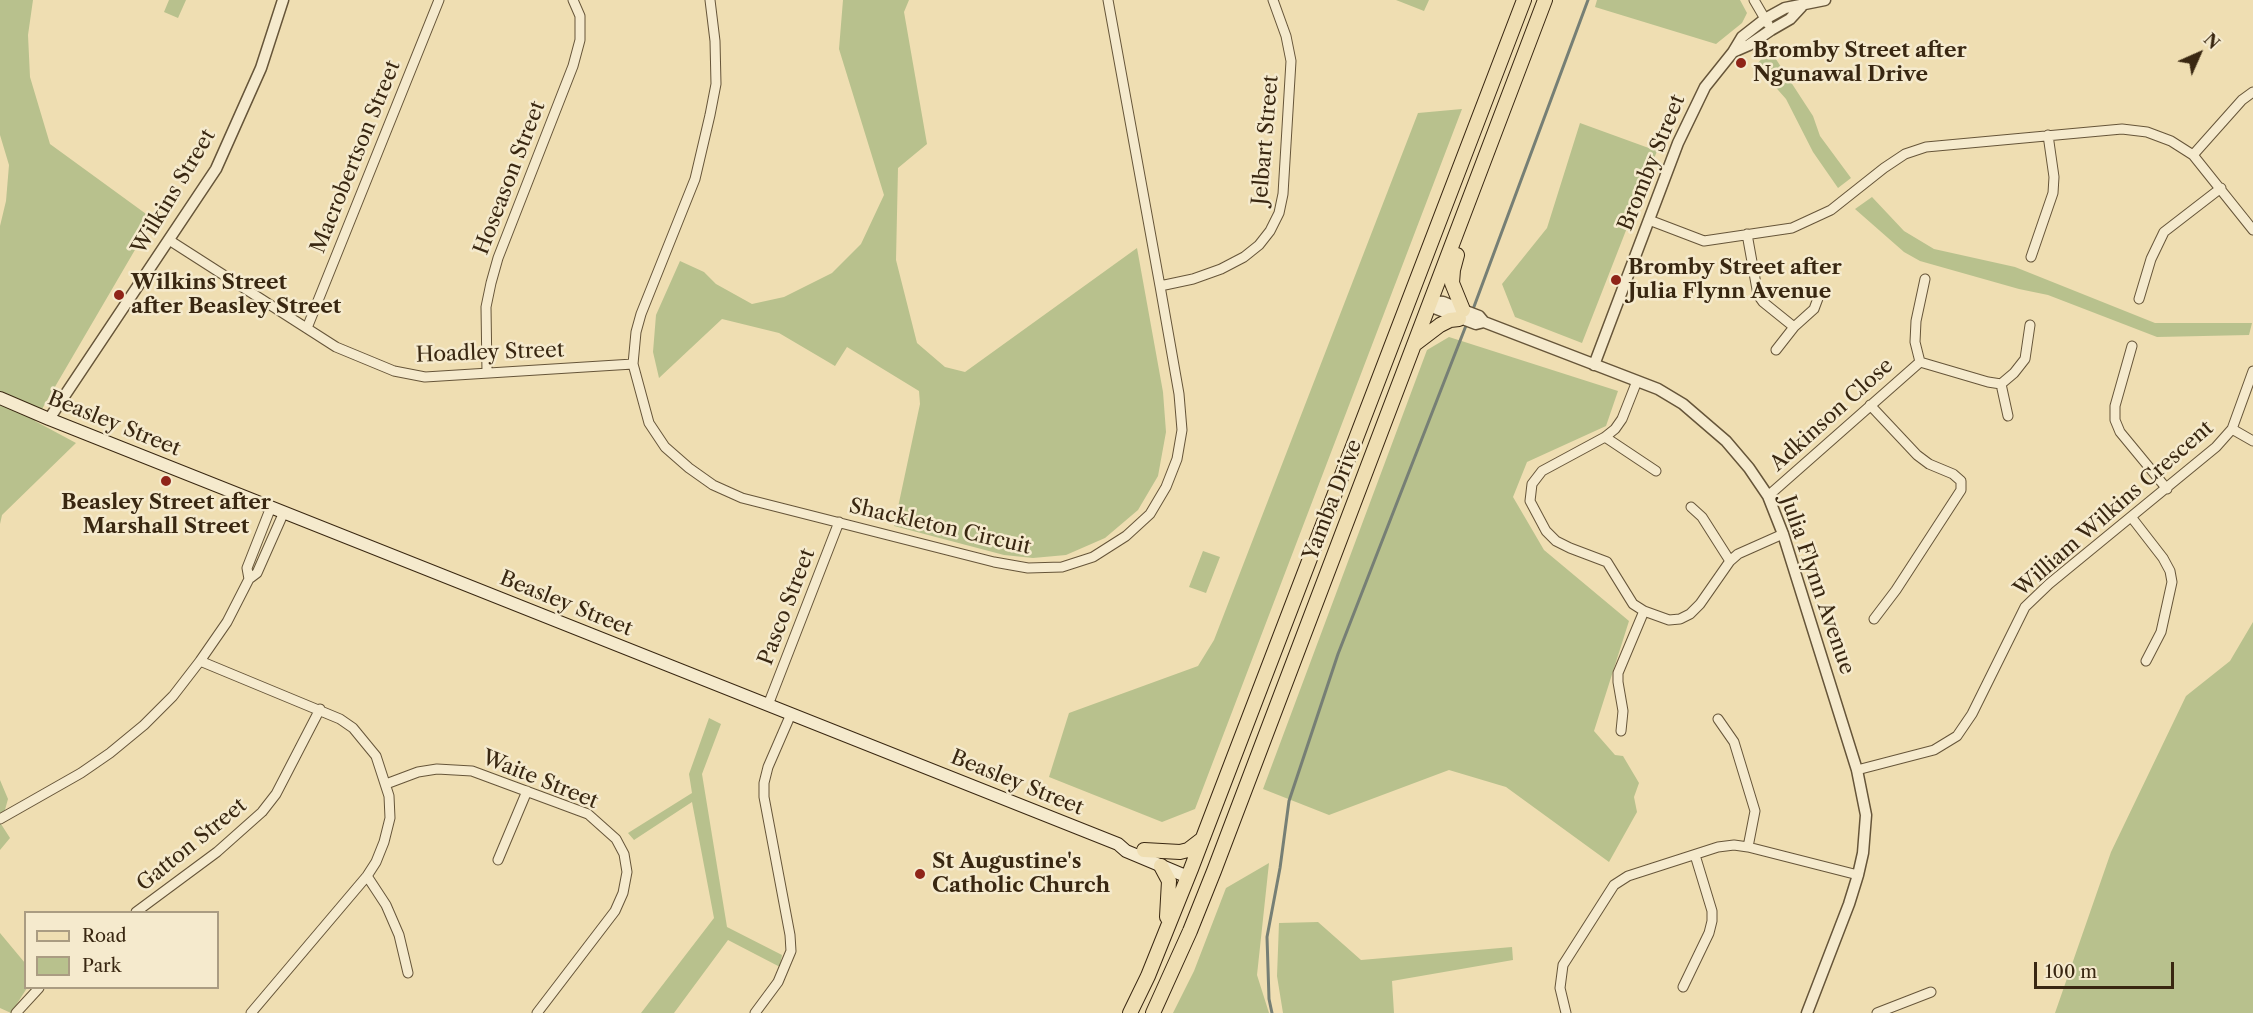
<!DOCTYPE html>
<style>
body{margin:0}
#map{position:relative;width:2253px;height:1013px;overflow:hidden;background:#efdeb2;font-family:"Libre Caslon Text",serif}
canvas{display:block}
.legend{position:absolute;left:24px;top:911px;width:195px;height:78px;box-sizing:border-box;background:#f5eacd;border:2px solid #aa9c82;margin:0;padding:8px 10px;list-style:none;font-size:18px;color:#392711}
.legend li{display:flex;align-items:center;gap:12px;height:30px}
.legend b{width:30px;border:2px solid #aa9c82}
.north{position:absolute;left:2169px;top:24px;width:60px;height:60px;-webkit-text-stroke:4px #f5eacd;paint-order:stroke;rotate:45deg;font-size:16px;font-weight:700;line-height:24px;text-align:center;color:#392711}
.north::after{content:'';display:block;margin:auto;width:21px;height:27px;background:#392711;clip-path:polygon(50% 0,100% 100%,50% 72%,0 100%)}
.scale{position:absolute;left:2034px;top:962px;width:140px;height:27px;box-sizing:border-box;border:3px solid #392711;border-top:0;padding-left:8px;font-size:18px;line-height:21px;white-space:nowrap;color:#392711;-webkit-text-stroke:4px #f5eacd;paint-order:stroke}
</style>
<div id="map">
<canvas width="2253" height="1013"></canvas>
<ul class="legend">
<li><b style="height:8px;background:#efdeb2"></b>Road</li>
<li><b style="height:16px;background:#b8c18d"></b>Park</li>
</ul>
<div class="north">N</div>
<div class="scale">100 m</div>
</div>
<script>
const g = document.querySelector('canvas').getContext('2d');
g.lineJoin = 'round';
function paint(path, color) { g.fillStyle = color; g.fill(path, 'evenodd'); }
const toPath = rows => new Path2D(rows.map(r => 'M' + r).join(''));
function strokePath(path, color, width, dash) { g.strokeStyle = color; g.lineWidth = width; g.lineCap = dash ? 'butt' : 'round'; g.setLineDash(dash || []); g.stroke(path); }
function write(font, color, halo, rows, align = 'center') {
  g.font = font + ' "Libre Caslon Text",serif'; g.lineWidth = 5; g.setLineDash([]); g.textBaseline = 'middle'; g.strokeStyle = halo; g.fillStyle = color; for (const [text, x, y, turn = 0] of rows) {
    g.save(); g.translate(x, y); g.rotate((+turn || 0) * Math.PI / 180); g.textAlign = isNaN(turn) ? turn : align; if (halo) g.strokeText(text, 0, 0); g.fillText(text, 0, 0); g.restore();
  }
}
paint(toPath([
 [0,0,33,0,28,35,30,77,50,144,153,219,35,421,76,443,2,515,0,524,0,226,6,201,9,165,0,135],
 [169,0,186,0,178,18,164,12],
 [843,0,909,0,904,12,927,144,898,168,896,260,917,343,945,367,965,372,1137,248,1163,392,1166,432,1158,476,1138,510,1105,538,1066,555,1033,558,1004,555,894,526,920,404,919,391,847,347,835,366,779,333,722,319,659,378,653,352,656,315,680,261,704,272,716,284,752,304,784,297,832,273,861,244,884,195,839,49],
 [1396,0,1429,0,1424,11],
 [1597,0,1740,0,1747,13,1742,23,1716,44,1595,7],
 [1770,50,1813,116,1820,136,1851,178,1838,188,1813,152,1786,99,1756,65],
 [1462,109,1195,809,1162,822,1049,777,1069,713,1198,666,1214,640,1418,113],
 [1580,123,1657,151,1582,343,1515,317,1502,284,1547,228],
 [1872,197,1904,231,1934,249,2015,267,2155,323,2252,323,2249,335,2157,337,2048,295,2019,289,1920,261,1904,252,1855,209],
 [1449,337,1618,391,1606,426,1527,462,1513,497,1544,550,1629,621,1594,731,1615,755,1623,756,1639,783,1634,797,1637,812,1609,862,1506,787,1449,770,1329,815,1263,789,1427,350],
 [1203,551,1220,557,1206,593,1189,587],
 [2253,622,2253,1013,2055,1013,2111,852,2186,696,2230,661],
 [709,718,721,724,702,774,727,927,782,955,780,967,728,940,674,1013,641,1013,714,918,692,802,634,840,628,833,692,793,689,774],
 [0,780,8,799,1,824,10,838,0,850],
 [1269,863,1257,975,1269,1013,1173,1013,1194,971,1226,888],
 [1318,922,1361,960,1512,947,1513,960,1392,981,1394,1013,1283,1013,1277,976,1279,923],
 [0,933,25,963,26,988,27,988,11,1013,0,1008]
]), '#b8c18d');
strokePath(toPath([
 [1472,312,1588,0],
 [1272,1013,1269,999,1267,937,1280,868,1289,801,1338,654,1467,323]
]), '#767f75', 3);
const minor = toPath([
 [710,0,715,41,716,84,710,115,695,179,641,314,636,332,633,364,649,423,665,447,689,468,713,485,742,498,994,562,1028,568,1062,567,1093,557,1126,536,1150,514,1166,487,1177,459,1182,430,1179,394,1160,286,1108,0],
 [1754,0,1768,24],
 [2193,155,2242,100,2253,92],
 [1649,220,1704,241,1792,228,1831,210,1884,168,1905,154,1926,147,2122,129,2147,132,2171,141,2193,155,2253,230],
 [1747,234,1758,295,1763,302,1794,327],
 [169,240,336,347,394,371,425,377,633,364],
 [2031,257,2053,193,2054,177,2048,135],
 [1925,279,1916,321,1915,342,1920,362,1988,382,2001,384,2014,373,2025,359,2030,325],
 [1160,286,1193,279,1221,269,1244,257,1259,245,1270,231,1279,213,1283,194,1291,61,1286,36,1273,0],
 [2139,299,2151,259,2164,232,2221,188],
 [307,328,439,0],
 [2132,346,2115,406,2115,420,2120,432,2167,489],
 [1776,350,1794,327,1814,309,1820,293],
 [487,373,486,307,491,283,498,258,573,66,580,40,580,16,573,0],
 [1637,381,1622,419,1615,429,1605,437,1542,471,1532,484,1530,501,1546,531,1556,541,1570,548,1607,562,1633,604,1644,611,1669,620,1680,619,1690,614,1700,604,1730,561,1738,554,1783,534],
 [2001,384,2008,416],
 [1870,405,1917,455,1929,464,1953,474,1961,481,1961,490,1896,590,1874,619],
 [2232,429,2253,441],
 [1605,437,1656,471],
 [1768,496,1920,362],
 [1691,507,1702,517,1730,561],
 [2132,518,2163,558,2170,571,2172,582,2161,632,2146,661],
 [249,579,247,568,271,507],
 [200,661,340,719,353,728,376,756,389,796,390,818,384,842,376,862,367,876,251,1013],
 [768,705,839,522],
 [1718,719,1734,742,1755,811,1748,847],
 [1621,731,1623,711,1618,682,1618,673,1644,611],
 [1857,770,1934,750,1957,736,1972,714,2025,607,2049,584,2216,447,2232,429,2253,371],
 [386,784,418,772,437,769,472,771,588,814,616,839,624,854,627,872,623,893,615,911,537,1013],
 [0,819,81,773,110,753,144,725,173,696,200,661,227,622,249,579,257,573,284,512],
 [498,860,527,791],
 [367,876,386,905,399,935,408,973],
 [136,912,217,852,262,812,276,794,320,709],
 [1683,987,1709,933,1712,921,1712,911,1695,855],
 [16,1013,39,988],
 [755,1013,778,982,791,951,790,935,764,797,764,783,768,767,791,714],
 [1566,1013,1560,988,1563,965,1614,885,1628,876,1718,847,1734,845,1748,847,1858,875],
 [1877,1013,1931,992]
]);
const tertiary = toPath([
 [1733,52,1749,45,1771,30,1790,19,1802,6],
 [1431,301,1443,302,1463,310,1479,316,1484,322,1658,389,1683,404,1726,441,1749,468,1768,496,1783,534,1857,770,1866,815,1863,853,1858,875,1849,904,1807,1013],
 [1429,306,1476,324,1484,322],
 [1594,365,1678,143,1705,87,1733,52,1742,37,1765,19,1785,8,1825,0],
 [49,419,216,169,261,68,283,0]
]);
const secondary = toPath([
 [0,398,49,419,1118,844,1126,851,1188,877]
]);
const primary = toPath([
 [1457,255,1453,270,1452,283,1463,310],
 [1415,344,1440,325,1450,320,1459,319],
 [1144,850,1180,852,1188,850,1201,840],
 [1161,866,1169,881,1167,917],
 [1130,1013,1148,976,1191,869,1524,0],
 [1153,1013,1190,931,1214,871,1545,0]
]);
strokePath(minor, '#665539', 11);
strokePath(tertiary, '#665539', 13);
strokePath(secondary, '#392711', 14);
strokePath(primary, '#392711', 16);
strokePath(minor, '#f5eacd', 9);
strokePath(tertiary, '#f5eacd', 10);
strokePath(secondary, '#f5eacd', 12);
strokePath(primary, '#efdeb2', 14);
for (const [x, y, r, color] of [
 [1741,63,6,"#8f2418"],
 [1616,280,6,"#8f2418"],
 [119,295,6,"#8f2418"],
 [166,481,6,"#8f2418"],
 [920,874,6,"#8f2418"]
]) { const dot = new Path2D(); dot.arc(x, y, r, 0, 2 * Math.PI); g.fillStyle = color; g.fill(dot); strokePath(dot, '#f5eacd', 2); }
write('bold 21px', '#392711', '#f5eacd', [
 ["Bromby Street after",1753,51],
 ["Ngunawal Drive",1753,75],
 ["Bromby Street after",1628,268],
 ["Julia Flynn Avenue",1628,292],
 ["Wilkins Street",131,283],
 ["after Beasley Street",131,307],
 ["Beasley Street after",166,503,"center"],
 ["Marshall Street",166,527,"center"],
 ["St Augustine's",932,862],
 ["Catholic Church",932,886]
], 'left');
write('21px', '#392711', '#f5eacd', [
 ["Jelbart Street",1266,140,-85],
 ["Macrobertson Street",356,157,-68],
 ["Bromby Street",1652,163,-68],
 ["Hoseason Street",510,178,-69],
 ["Wilkins Street",174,192,-59],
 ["Hoadley Street",490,353,-2],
 ["Adkinson Close",1832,415,-42],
 ["Beasley Street",114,424,22],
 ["Yamba Drive",1333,500,-69],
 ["William Wilkins Crescent",2114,509,-41],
 ["Shackleton Circuit",940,527,13],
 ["Julia Flynn Avenue",1817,585,71],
 ["Beasley Street",566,604,22],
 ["Pasco Street",787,607,-69],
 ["Waite Street",540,780,22],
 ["Beasley Street",1017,783,22],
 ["Gatton Street",192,845,-39]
]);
</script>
